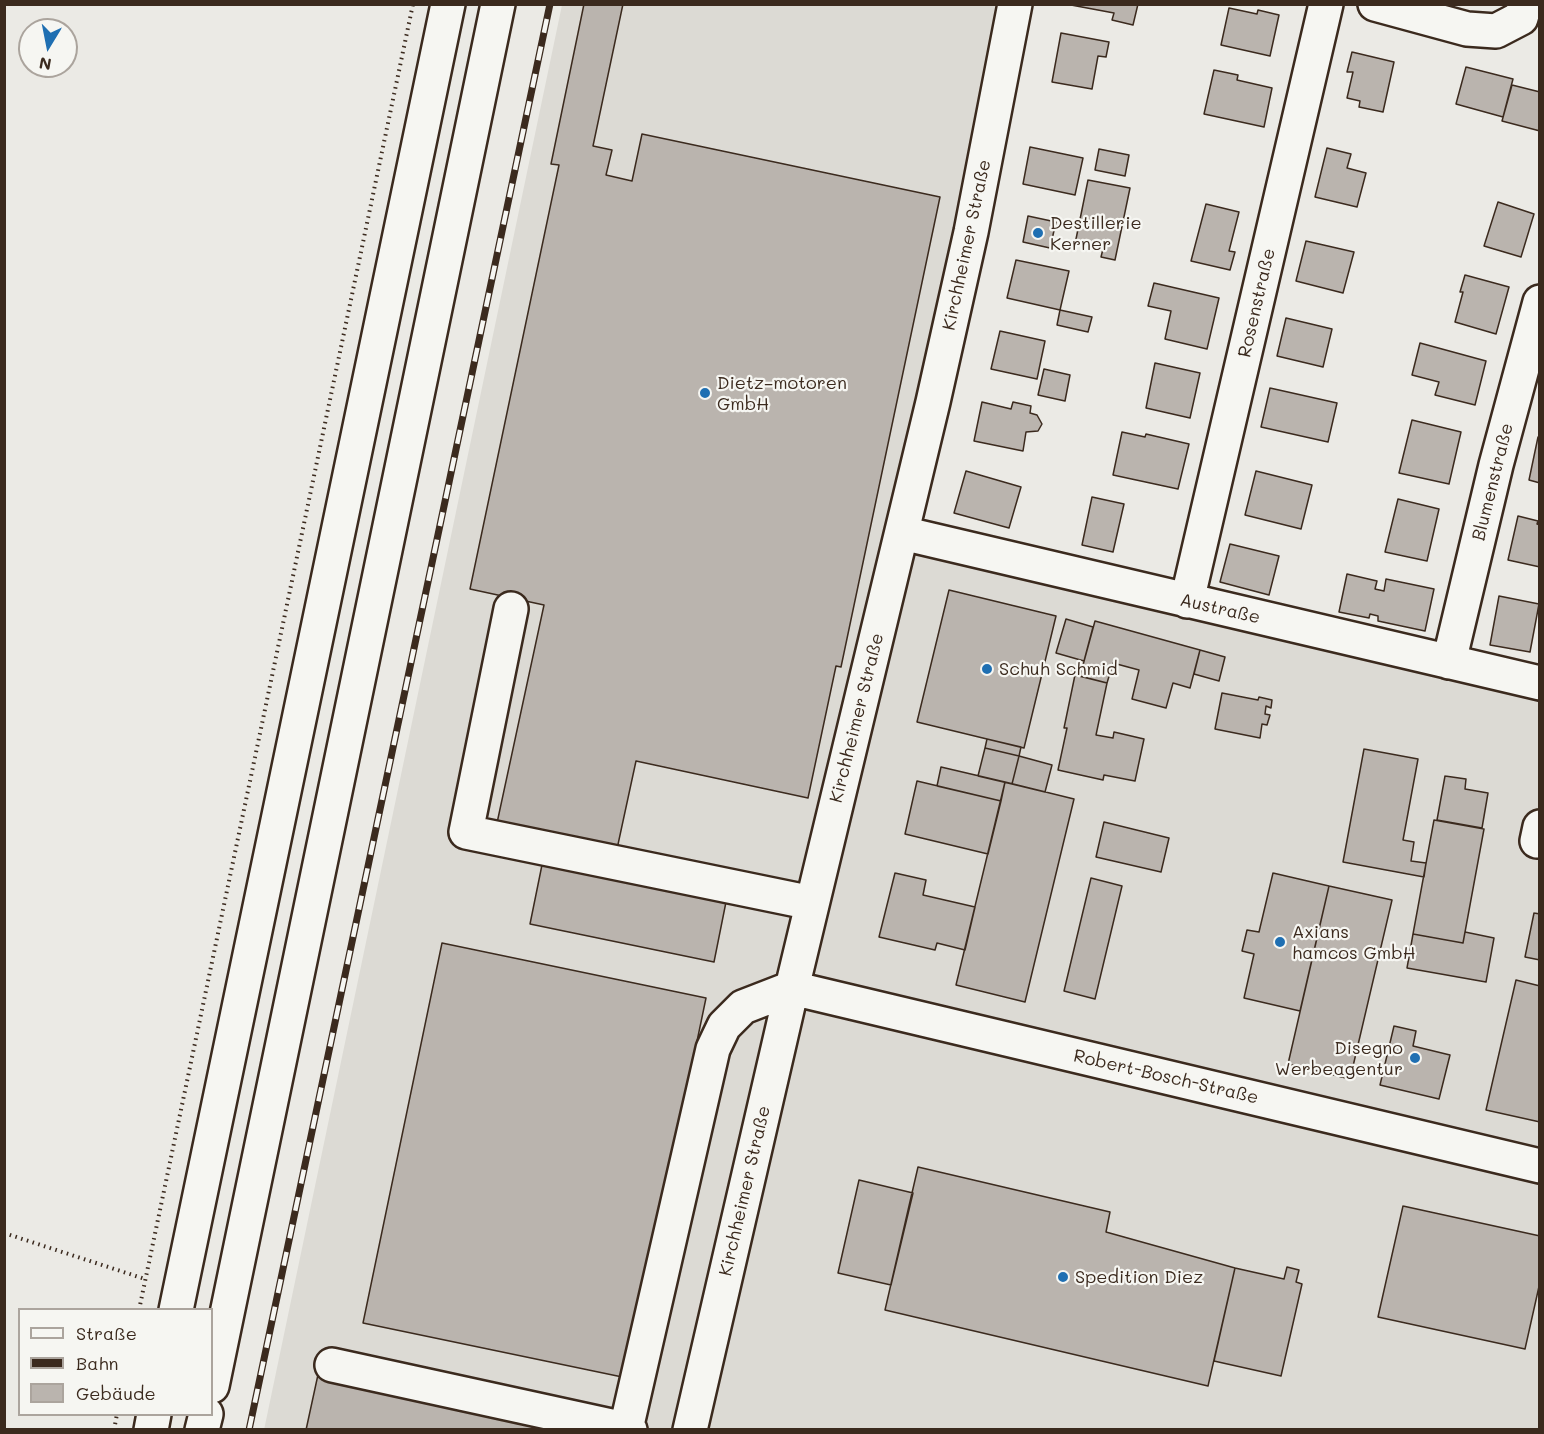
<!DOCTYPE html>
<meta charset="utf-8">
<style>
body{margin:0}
#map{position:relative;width:1544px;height:1434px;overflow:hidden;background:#ebeae5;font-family:Mali,sans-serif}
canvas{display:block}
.frame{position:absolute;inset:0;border:6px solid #3b2a1e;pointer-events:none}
.legend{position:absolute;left:18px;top:1308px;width:195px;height:108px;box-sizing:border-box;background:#f6f6f2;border:2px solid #aba49d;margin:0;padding:8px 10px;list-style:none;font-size:18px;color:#3b2a1e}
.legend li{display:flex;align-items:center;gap:12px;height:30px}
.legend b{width:30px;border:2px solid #aba49d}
.north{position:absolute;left:18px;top:18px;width:60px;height:60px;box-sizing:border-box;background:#f6f6f2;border:2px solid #aba49d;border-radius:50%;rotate:190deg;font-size:16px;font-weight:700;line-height:24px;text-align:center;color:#3b2a1e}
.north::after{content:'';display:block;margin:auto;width:21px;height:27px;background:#1f6fb2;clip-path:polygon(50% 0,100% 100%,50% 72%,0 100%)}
</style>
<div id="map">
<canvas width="1544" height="1434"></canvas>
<div class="frame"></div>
<ul class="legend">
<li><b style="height:8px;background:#f6f6f2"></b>Straße</li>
<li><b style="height:8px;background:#3b2a1e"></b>Bahn</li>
<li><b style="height:16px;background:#bab4ae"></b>Gebäude</li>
</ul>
<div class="north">N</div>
</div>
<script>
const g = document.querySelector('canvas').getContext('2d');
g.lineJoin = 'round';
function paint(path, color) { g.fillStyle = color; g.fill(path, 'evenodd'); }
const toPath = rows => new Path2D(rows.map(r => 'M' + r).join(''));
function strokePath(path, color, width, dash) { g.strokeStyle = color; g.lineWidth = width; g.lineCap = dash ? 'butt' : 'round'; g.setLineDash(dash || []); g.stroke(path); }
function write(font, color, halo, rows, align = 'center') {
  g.font = font + ' Mali,sans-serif'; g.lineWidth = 4.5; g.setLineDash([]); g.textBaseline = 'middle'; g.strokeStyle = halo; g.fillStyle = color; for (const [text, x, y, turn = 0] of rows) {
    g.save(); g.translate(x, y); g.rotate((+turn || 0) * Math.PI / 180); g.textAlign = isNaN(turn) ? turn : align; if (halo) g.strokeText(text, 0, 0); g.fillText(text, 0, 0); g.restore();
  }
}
paint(toPath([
 [562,5,1014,5,903,535,1539,684,1539,1429,264,1430]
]), '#dcdad4');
const building = toPath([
 [584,4,623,4,593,146,612,150,606,175,632,181,642,134,940,197,841,667,836,666,808,798,636,761,617,849,497,823,544,605,470,589,559,165,551,164,584,4],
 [1138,4,1133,25,1112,20,1114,13,1071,5,1138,4],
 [1229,8,1257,14,1258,10,1279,15,1270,56,1221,45,1229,8],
 [1061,33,1109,42,1106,57,1098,56,1092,89,1052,82,1061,33],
 [1352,52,1394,62,1383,112,1359,107,1360,101,1347,98,1353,72,1347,72,1352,52],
 [1466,67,1513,79,1503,117,1456,104,1466,67],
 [1214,70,1238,75,1237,80,1272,88,1264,127,1204,114,1214,70],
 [1512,85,1540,92,1540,131,1502,121,1512,85],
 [1030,147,1083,158,1075,195,1023,184,1030,147],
 [1327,148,1351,154,1347,168,1366,173,1357,207,1315,197,1327,148],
 [1099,149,1129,155,1125,176,1095,170,1099,149],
 [1088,180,1130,188,1115,260,1101,257,1103,249,1075,244,1088,180],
 [1498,202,1534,214,1521,257,1484,246,1498,202],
 [1206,204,1239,212,1229,251,1235,252,1230,270,1191,261,1206,204],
 [1028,216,1056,222,1050,248,1023,242,1028,216],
 [1306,241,1354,252,1343,293,1296,281,1306,241],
 [1016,260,1069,271,1060,310,1007,298,1016,260],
 [1465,275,1509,287,1496,334,1455,322,1463,292,1460,292,1465,275],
 [1154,283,1219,298,1207,349,1165,339,1171,311,1148,306,1154,283],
 [1060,310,1092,317,1088,332,1057,325,1060,310],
 [1286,318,1332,329,1323,367,1277,356,1286,318],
 [1000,331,1045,341,1037,379,991,369,1000,331],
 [1420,343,1486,361,1475,405,1435,395,1439,382,1412,375,1420,343],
 [1155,363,1200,373,1190,418,1146,408,1155,363],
 [1044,369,1070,375,1065,401,1038,395,1044,369],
 [1270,388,1337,403,1328,442,1261,427,1270,388],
 [982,402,1011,409,1013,402,1031,406,1030,413,1037,415,1042,424,1038,431,1026,432,1023,451,974,441,982,402],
 [1412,420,1461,432,1449,484,1399,473,1412,420],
 [1122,432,1145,437,1146,434,1189,444,1178,489,1113,475,1122,432],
 [1538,437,1540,438,1540,483,1529,480,1538,437],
 [966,471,1021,487,1009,528,954,513,966,471],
 [1256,471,1312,485,1301,529,1245,515,1256,471],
 [1092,497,1124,504,1113,552,1082,545,1092,497],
 [1398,499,1439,509,1427,561,1385,552,1398,499],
 [1518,516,1538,521,1537,524,1540,525,1540,567,1508,560,1518,516],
 [1230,544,1279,556,1269,595,1220,582,1230,544],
 [1347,574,1377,581,1375,589,1384,591,1386,579,1434,589,1425,631,1378,621,1378,616,1370,614,1369,618,1339,612,1347,574],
 [949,590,1056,616,1024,748,917,722,949,590],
 [1499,596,1539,604,1530,652,1490,645,1499,596],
 [1066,619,1093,627,1084,661,1056,653,1066,619],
 [1095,621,1200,650,1190,688,1173,683,1166,708,1132,699,1139,670,1113,663,1107,683,1080,676,1095,621],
 [1200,650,1225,657,1219,681,1194,674,1200,650],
 [1075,675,1107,683,1096,735,1113,738,1114,732,1144,739,1135,781,1104,775,1103,780,1058,770,1067,728,1064,728,1075,675],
 [1222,693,1258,700,1259,697,1272,700,1271,708,1266,706,1265,714,1270,715,1267,725,1262,724,1260,738,1215,729,1222,693],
 [987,739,1021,747,1019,756,985,748,987,739],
 [985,748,1019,756,1012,784,978,776,985,748],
 [1364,749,1418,759,1403,840,1414,842,1411,861,1426,863,1424,877,1343,862,1364,749],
 [1019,756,1052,765,1045,792,1012,784,1019,756],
 [941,767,1005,782,1001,801,937,786,941,767],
 [1445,776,1466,779,1465,789,1488,793,1482,828,1437,820,1445,776],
 [917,781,1001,801,988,854,905,834,917,781],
 [1005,782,1074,799,1025,1002,956,985,1005,782],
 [1434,820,1484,829,1463,943,1413,934,1434,820],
 [1104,822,1169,838,1161,872,1096,857,1104,822],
 [543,860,727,897,714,962,530,924,543,860],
 [895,873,926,880,923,895,975,907,965,950,937,943,935,950,879,937,895,873],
 [1273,873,1329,886,1300,1011,1244,998,1254,954,1242,951,1247,930,1259,932,1273,873],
 [1091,878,1122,886,1095,999,1064,991,1091,878],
 [1329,886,1392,900,1350,1079,1288,1064,1329,886],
 [1534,913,1540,914,1540,960,1525,957,1534,913],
 [1465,932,1494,938,1486,982,1407,968,1413,934,1463,943,1465,932],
 [442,943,706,998,627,1378,363,1323,442,943],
 [1516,980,1540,986,1540,1122,1486,1110,1516,980],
 [1394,1026,1416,1031,1413,1046,1450,1055,1439,1099,1380,1085,1394,1026],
 [918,1167,1110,1212,1106,1232,1235,1268,1208,1386,885,1310,918,1167],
 [859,1180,913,1193,891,1285,838,1273,859,1180],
 [1403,1206,1540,1236,1540,1282,1525,1349,1378,1317,1403,1206],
 [1287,1267,1299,1270,1296,1282,1302,1284,1281,1376,1214,1361,1235,1268,1284,1279,1287,1267],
 [319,1370,604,1430,306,1430,319,1370]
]);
paint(building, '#bab4ae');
strokePath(building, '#3b2a1e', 1.5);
const minor = toPath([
 [1375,4,1467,29,1496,31,1521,18,1525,4],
 [902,533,1540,683],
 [1187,601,1326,4],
 [511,609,466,832,812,903],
 [1449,662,1496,465,1540,302],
 [1537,841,1540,827],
 [332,1365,630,1430],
 [626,1429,713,1049,724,1026,743,1007,792,988,1540,1166],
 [690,1430,792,988,933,402,971,232,1015,4]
]);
const major = toPath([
 [176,1310,448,4],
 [212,1386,498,4],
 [151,1430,154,1414],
 [202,1430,206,1414]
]);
strokePath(minor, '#3b2a1e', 38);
strokePath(major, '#3b2a1e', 38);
strokePath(toPath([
 [4,1233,145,1279],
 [139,1310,413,4],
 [114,1430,117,1414]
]), '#3b2a1e', 4, [1.5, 4.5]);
strokePath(minor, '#f6f6f2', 33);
strokePath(major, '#f6f6f2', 33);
const rail = toPath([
 [249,1430,550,4]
]);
strokePath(rail, '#3b2a1e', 7);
strokePath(rail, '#f6f6f2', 4.5, [14]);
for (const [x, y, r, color] of [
 [1038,233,6,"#1f6fb2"],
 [705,393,6,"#1f6fb2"],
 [987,669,6,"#1f6fb2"],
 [1280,942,6,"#1f6fb2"],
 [1415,1058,6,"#1f6fb2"],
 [1063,1277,6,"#1f6fb2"]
]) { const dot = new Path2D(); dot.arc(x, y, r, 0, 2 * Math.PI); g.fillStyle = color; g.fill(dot); strokePath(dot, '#f6f6f2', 2); }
write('18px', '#3b2a1e', '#f6f6f2', [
 ["Destillerie",1050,223],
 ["Kerner",1050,244],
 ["Dietz‐motoren",717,383],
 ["GmbH",717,404],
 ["Schuh Schmid",999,669],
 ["Axians",1292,932],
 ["hamcos GmbH",1292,953],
 ["Disegno",1403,1048,"right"],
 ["Werbeagentur",1403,1069,"right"],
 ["Spedition Diez",1075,1277]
], 'left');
write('18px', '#3b2a1e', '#f6f6f2', [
 ["Kirchheimer Straße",967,245,-78],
 ["Rosenstraße",1257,303,-77],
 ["Blumenstraße",1493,482,-76],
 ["Austraße",1220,609,13],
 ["Kirchheimer Straße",857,718,-76],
 ["Robert-Bosch-Straße",1166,1077,13],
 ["Kirchheimer Straße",745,1191,-77]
]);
</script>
